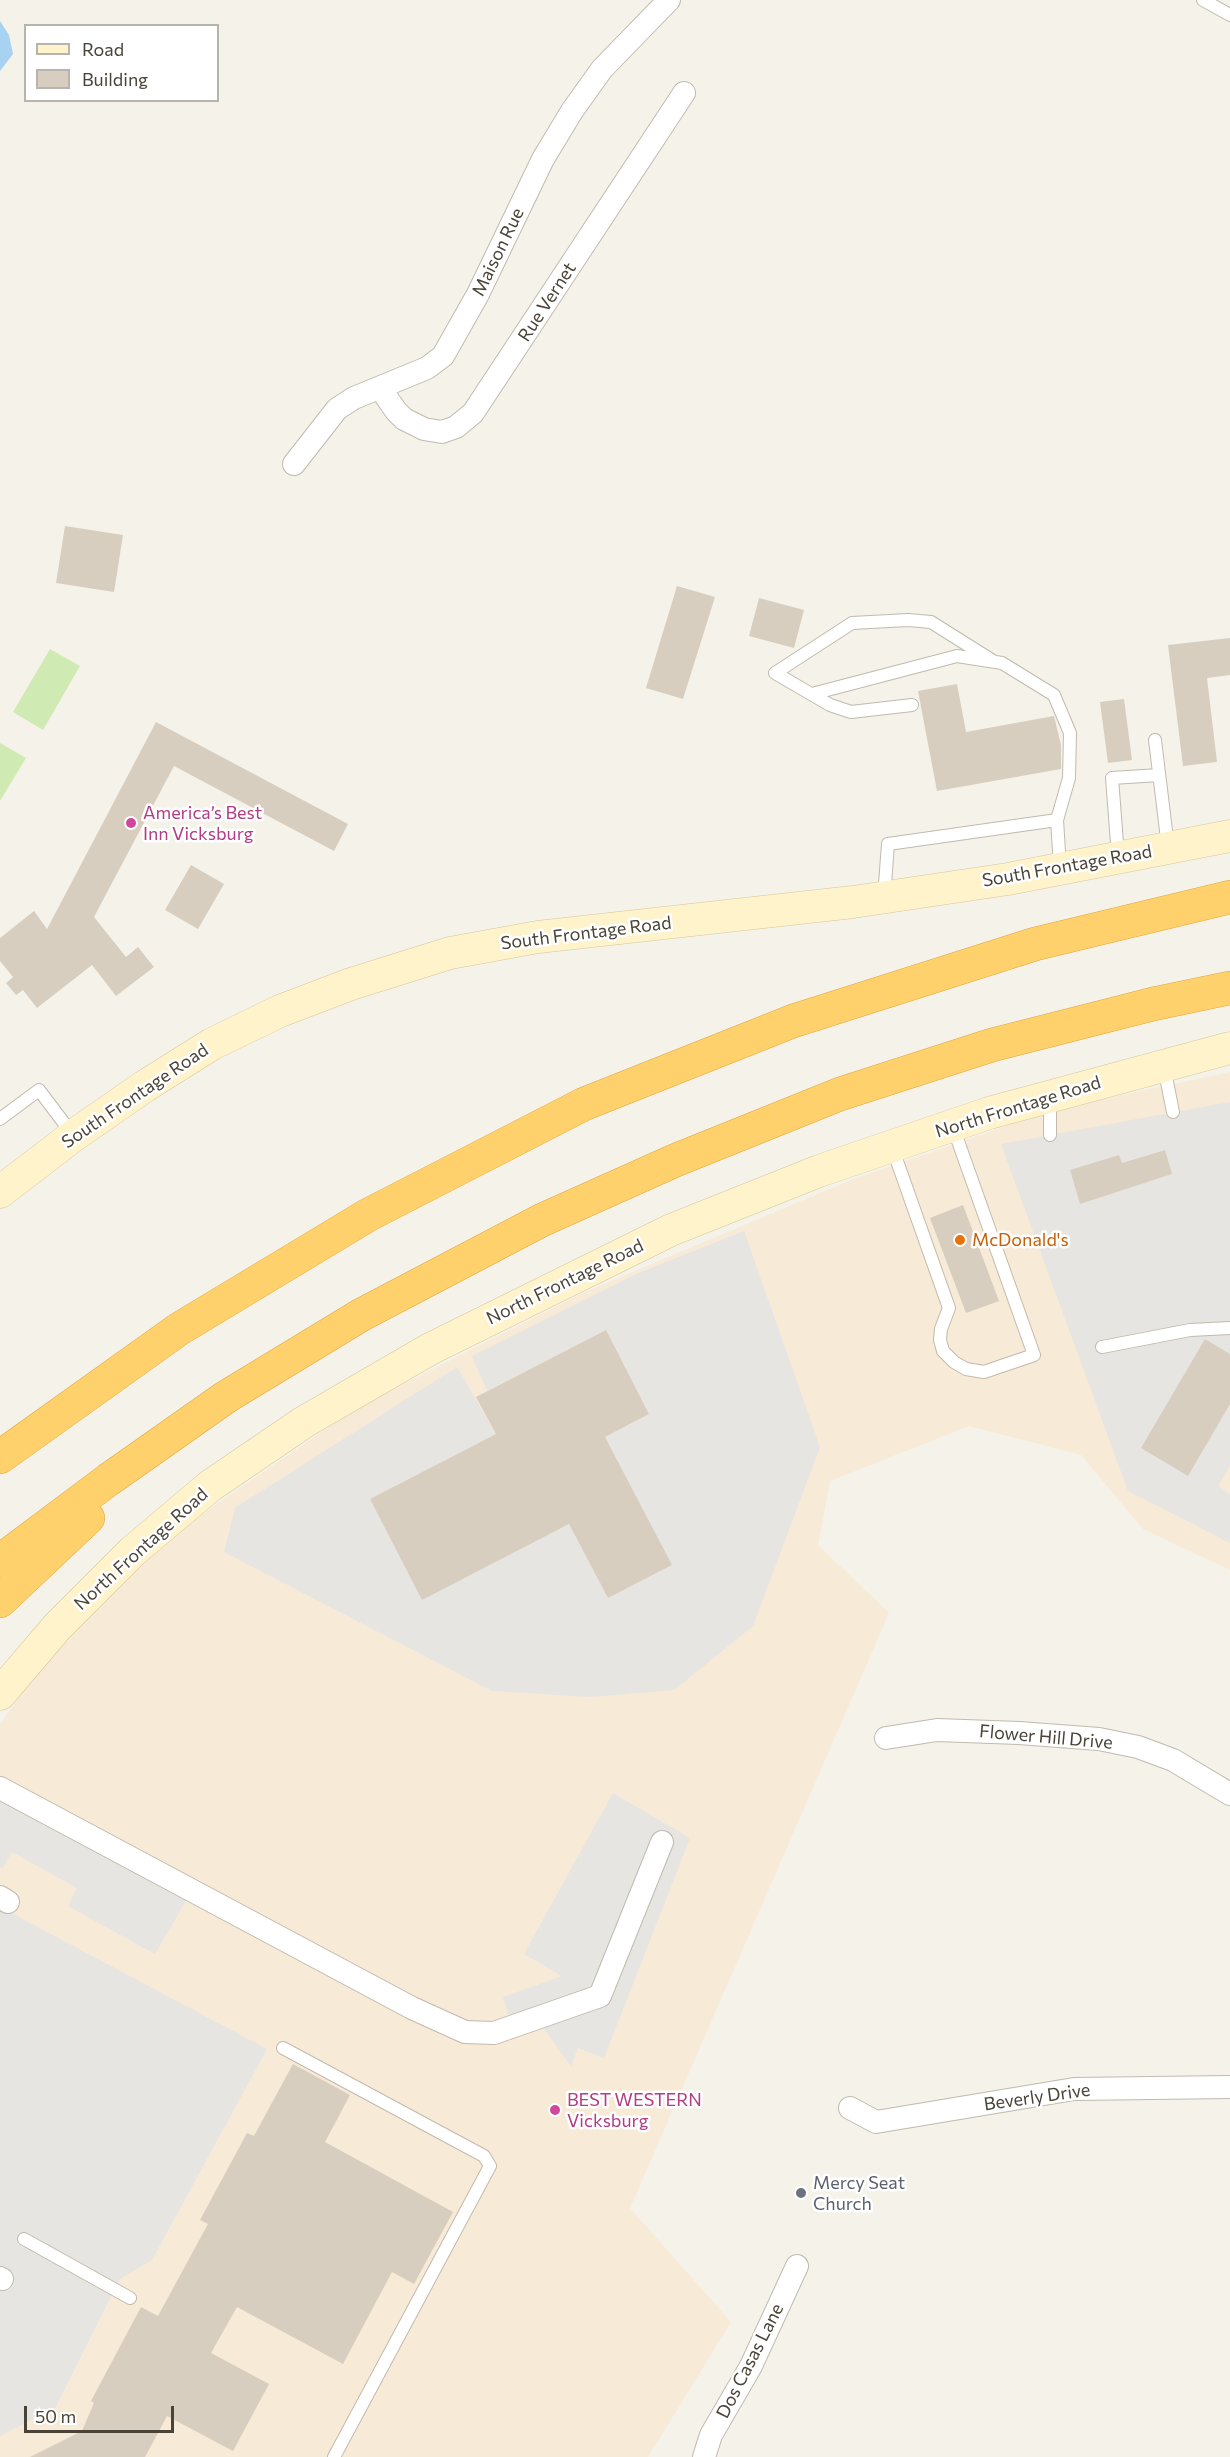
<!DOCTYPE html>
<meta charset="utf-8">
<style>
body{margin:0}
#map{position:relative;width:1230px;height:2457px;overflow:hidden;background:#f5f2ea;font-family:Commissioner,sans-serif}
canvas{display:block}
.legend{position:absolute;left:24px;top:24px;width:195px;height:78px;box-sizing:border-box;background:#fff;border:2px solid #b7b4af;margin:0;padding:8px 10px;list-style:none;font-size:18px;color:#4a4338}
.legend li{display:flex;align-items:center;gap:12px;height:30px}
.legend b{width:30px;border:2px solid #b7b4af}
.scale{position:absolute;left:24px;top:2406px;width:150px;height:27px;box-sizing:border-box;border:3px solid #4a4338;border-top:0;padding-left:8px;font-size:18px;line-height:21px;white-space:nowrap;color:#4a4338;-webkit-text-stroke:4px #fff;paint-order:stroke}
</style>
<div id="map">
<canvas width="1230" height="2457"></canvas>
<ul class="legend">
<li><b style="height:8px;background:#fff3cb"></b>Road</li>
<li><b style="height:16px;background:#d7cebf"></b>Building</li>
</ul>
<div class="scale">50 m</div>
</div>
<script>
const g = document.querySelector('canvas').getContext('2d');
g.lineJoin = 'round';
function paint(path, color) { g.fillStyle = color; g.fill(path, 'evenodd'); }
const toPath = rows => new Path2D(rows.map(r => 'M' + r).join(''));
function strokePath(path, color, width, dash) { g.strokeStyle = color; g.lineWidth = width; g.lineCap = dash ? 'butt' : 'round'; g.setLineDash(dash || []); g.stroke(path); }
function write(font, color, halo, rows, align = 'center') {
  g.font = font + ' Commissioner,sans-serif'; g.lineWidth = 5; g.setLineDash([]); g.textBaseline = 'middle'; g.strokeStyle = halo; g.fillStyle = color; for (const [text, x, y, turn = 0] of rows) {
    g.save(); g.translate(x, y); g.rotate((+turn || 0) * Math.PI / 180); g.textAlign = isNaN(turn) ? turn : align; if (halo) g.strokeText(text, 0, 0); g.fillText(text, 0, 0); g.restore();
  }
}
paint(toPath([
 [1230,1072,1230,1570,1143,1529,1081,1455,969,1426,830,1481,818,1545,889,1613,630,2208,731,2322,648,2457,0,2457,0,1724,42,1666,177,1531,360,1406,583,1293,851,1180,1056,1109]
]), '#f7ead6');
paint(toPath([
 [50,649,80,666,43,730,13,712],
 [0,743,26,758,0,801]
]), '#d0eab3');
paint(toPath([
 [1230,1102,1230,1354,1205,1340,1141,1448,1188,1475,1230,1404,1230,1466,1218,1486,1230,1494,1230,1543,1128,1491,1001,1144],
 [1165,1150,1172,1174,1080,1204,1070,1170,1119,1156,1122,1163],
 [744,1231,820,1447,753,1626,674,1690,591,1697,492,1691,224,1552,235,1508,457,1367,496,1434,370,1499,422,1599,569,1524,608,1598,672,1565,605,1437,649,1414,606,1330,487,1391,472,1356,636,1274],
 [613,1793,690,1838,604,2058,578,2048,571,2066,541,2025,508,2014,503,1997,562,1976,524,1954],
 [0,1799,187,1899,155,1954,68,1906,77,1888,12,1852,2,1869,0,1867],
 [0,1907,267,2049,152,2260,120,2279,56,2407,0,2436]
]), '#e7e5e2');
paint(toPath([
 [0,21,9,35,13,54,0,71]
]), '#a7d2f2');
paint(toPath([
 [65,526,123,535,114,592,56,583],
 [677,586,715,597,683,699,646,688],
 [759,598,804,610,794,648,749,636],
 [1230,638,1230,675,1207,678,1217,762,1183,766,1168,645],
 [957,684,966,732,1054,716,1061,745,1061,769,937,791,918,691],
 [1124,699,1132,760,1108,763,1100,702],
 [156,722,348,824,334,851,174,766,94,917,126,957,138,947,154,967,116,996,92,965,37,1008,23,990,16,995,6,983,13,977,0,961,0,938,34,911,47,929],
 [191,865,224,884,198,929,165,910],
 [1165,1150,1172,1174,1080,1204,1070,1170,1119,1155,1122,1163],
 [963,1205,999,1301,966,1313,930,1218],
 [606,1330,649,1414,605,1437,672,1565,608,1598,569,1524,422,1600,370,1499,496,1434,476,1397],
 [1205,1339,1230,1354,1230,1404,1188,1476,1141,1448],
 [293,2064,350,2095,325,2142,453,2212,414,2284,392,2272,343,2364,237,2307,211,2353,269,2384,233,2451,167,2416,145,2457,30,2457,82,2431,94,2403,91,2401,141,2307,158,2316,208,2224,200,2220,247,2133,254,2136]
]), '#d7cebf');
const lane = toPath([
 [1203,0,1230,15],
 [812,694,957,656,1002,663,1054,695,1070,733,1069,778,1057,820],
 [912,705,851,712,830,705,775,673,852,623,908,620,931,622,993,661],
 [1155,740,1168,847],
 [1118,856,1112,778,1159,775],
 [884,897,888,844,1057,820,1060,867],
 [1164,1067,1173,1112],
 [0,1119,39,1090,73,1135],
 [1050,1135,1050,1097],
 [892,1147,949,1308,941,1329,940,1340,943,1351,954,1362,966,1369,984,1372,1034,1355,953,1127],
 [1102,1347,1190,1330,1230,1328],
 [283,2048,484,2156,490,2166,334,2457],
 [24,2239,130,2298]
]);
const street = toPath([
 [380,388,396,411,404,419,424,429,442,432,456,427,473,413,684,93],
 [294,464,337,409,354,398,427,368,443,356,478,294,543,159,572,111,602,69,669,0],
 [886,1738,937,1730,1019,1733,1099,1739,1138,1747,1173,1760,1230,1794],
 [0,1788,412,2008,465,2032,494,2033,600,1996,662,1842],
 [0,1897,8,1902],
 [850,2108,876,2122,1074,2089,1230,2087],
 [0,2278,2,2279],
 [704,2457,711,2435,751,2366,797,2266]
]);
const secondary = toPath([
 [0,1192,73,1136,145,1086,212,1044,280,1011,351,984,450,953,538,937,853,902,1008,879,1230,836],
 [0,1694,57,1627,133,1551,210,1486,304,1422,430,1349,671,1230,819,1171,989,1113,1230,1048]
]);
const highway = toPath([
 [0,1457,179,1329,368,1215,584,1104,793,1021,1035,944,1230,897],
 [0,1561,108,1480,226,1397,361,1315,542,1220,676,1160,840,1094,992,1045,1153,1004,1230,988],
 [0,1601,88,1518]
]);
strokePath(lane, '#c1baad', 14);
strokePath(street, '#c1baad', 24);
strokePath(secondary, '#d6c79a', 33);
strokePath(highway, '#e1a639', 34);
strokePath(lane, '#fff', 12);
strokePath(street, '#fff', 22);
strokePath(secondary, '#fff3cb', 32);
strokePath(highway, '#ffd16c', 33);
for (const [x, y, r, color] of [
 [131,823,6,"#d1479c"],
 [960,1240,6,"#e8710a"],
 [555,2110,6,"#d1479c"],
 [801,2193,6,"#6b7280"]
]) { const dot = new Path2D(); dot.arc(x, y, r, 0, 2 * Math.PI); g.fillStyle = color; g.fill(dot); strokePath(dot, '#fff', 2); }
write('18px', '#4a4338', '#fff', [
 ["Maison Rue",498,252,-64],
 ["Rue Vernet",547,302,-57],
 ["South Frontage Road",1067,866,-10],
 ["South Frontage Road",586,933,-7],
 ["South Frontage Road",135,1096,-34],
 ["North Frontage Road",1018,1107,-17],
 ["North Frontage Road",565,1282,-26],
 ["North Frontage Road",141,1549,-42],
 ["Flower Hill Drive",1046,1737,5],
 ["Beverly Drive",1037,2097,-8],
 ["Dos Casas Lane",750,2361,-63]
]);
write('18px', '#b23c85', '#fff', [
 ["America’s Best",143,813],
 ["Inn Vicksburg",143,834],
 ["BEST WESTERN",567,2100],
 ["Vicksburg",567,2121]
], 'left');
write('18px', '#c56008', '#fff', [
 ["McDonald's",972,1240]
], 'left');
write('18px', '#5b616d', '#fff', [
 ["Mercy Seat",813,2183],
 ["Church",813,2204]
], 'left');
</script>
